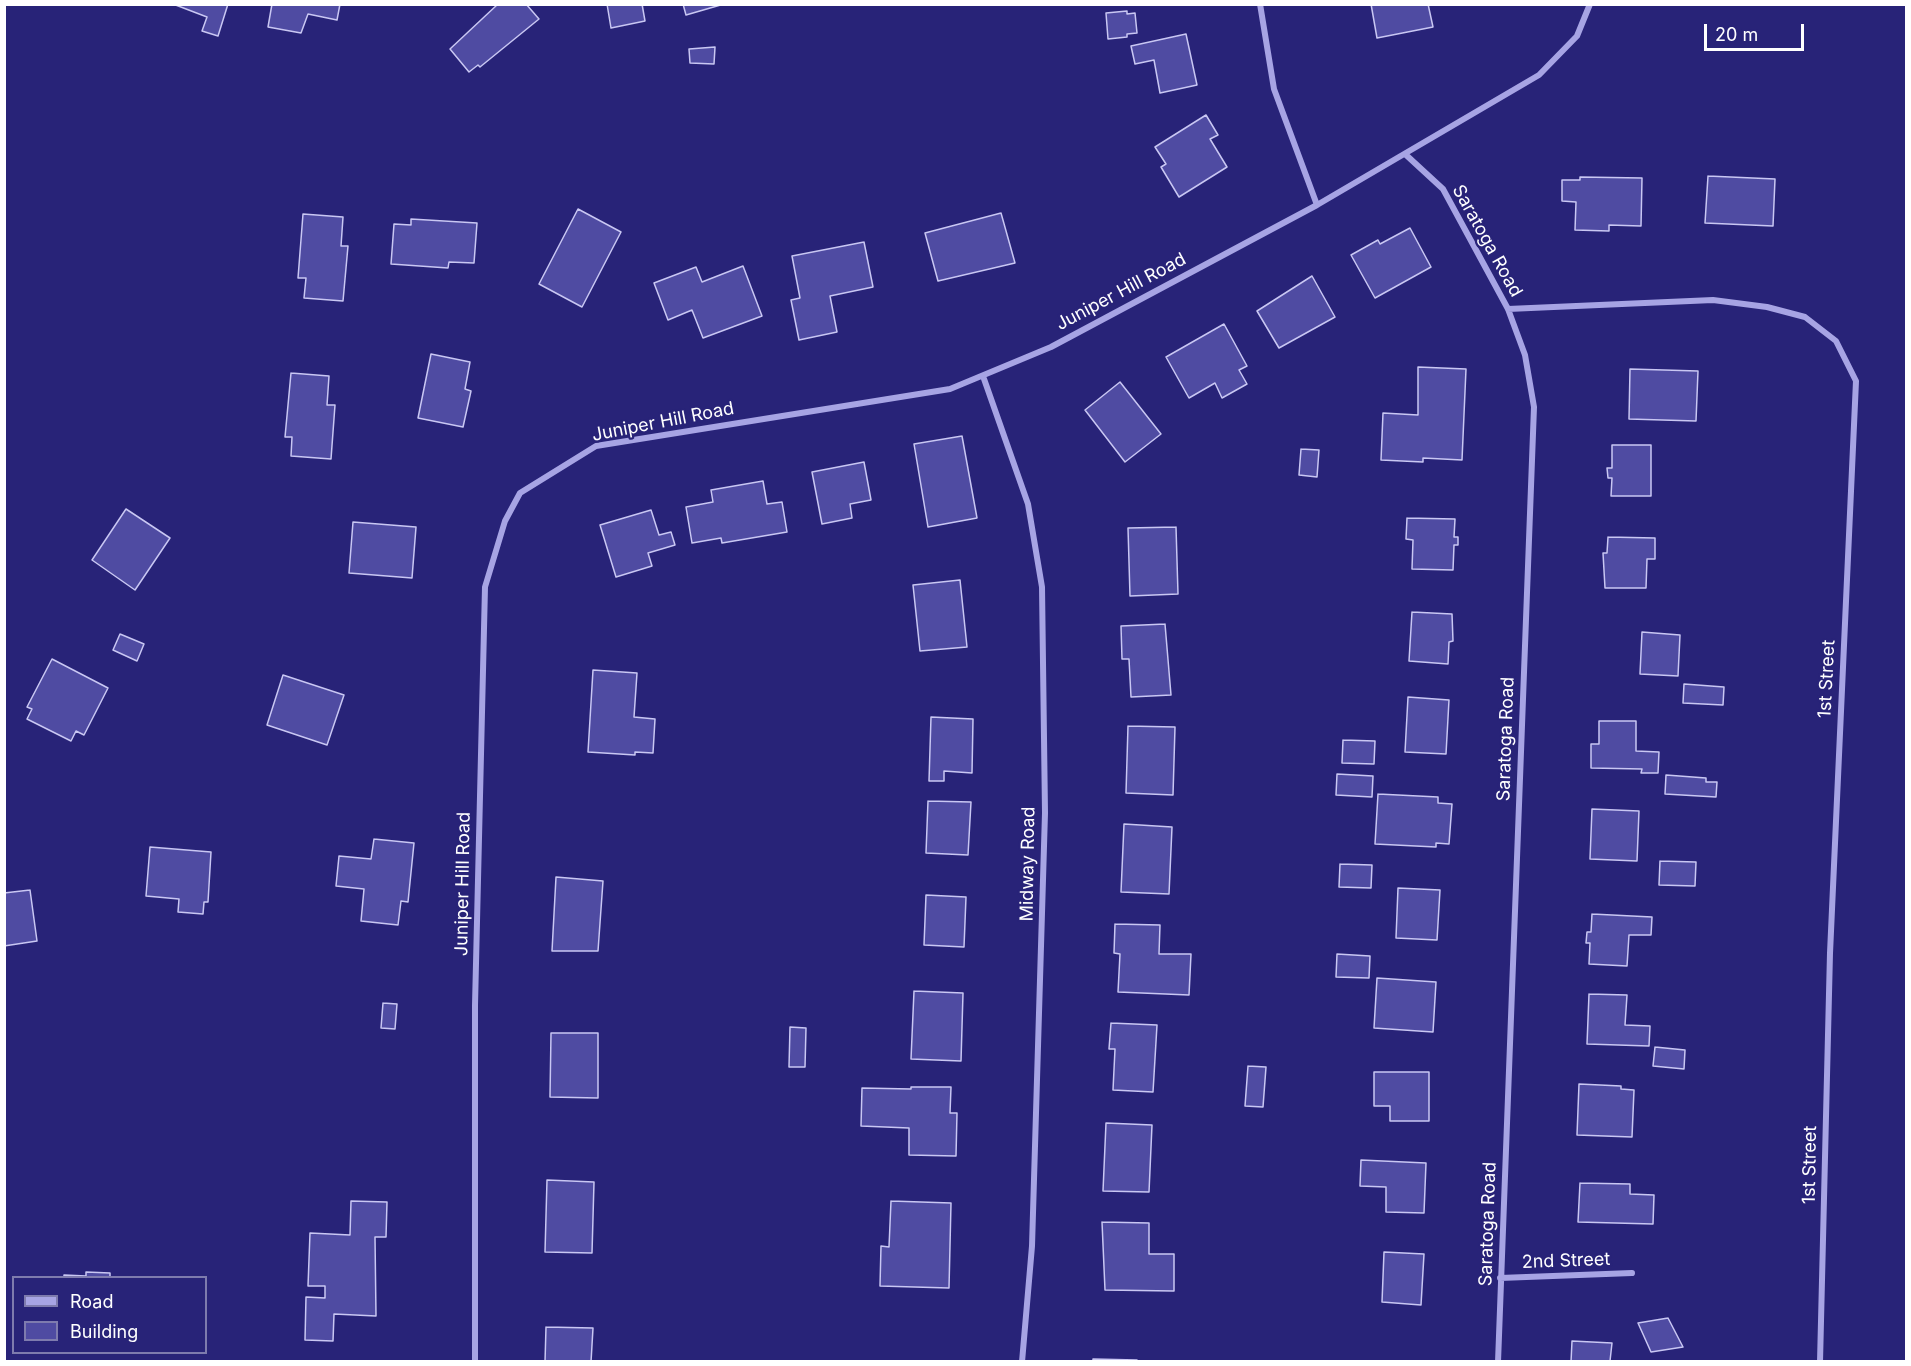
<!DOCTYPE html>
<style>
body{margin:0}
#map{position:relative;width:1911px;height:1366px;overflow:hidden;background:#282378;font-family:Inter,sans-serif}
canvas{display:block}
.frame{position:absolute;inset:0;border:6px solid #fff;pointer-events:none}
.legend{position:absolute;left:12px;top:1276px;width:195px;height:78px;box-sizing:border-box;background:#282378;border:2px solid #7e7bae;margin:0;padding:8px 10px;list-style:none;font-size:18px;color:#fff}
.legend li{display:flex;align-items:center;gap:12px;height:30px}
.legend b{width:30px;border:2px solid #7e7bae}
.scale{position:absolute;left:1704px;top:24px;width:100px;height:27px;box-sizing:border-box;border:3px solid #fff;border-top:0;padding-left:8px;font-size:18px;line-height:21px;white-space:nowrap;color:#fff;-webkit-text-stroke:4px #282378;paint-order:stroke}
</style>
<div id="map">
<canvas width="1911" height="1366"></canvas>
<div class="frame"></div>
<ul class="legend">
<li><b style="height:8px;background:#a7a4e4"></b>Road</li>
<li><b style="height:16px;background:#4f4ba2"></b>Building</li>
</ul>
<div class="scale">20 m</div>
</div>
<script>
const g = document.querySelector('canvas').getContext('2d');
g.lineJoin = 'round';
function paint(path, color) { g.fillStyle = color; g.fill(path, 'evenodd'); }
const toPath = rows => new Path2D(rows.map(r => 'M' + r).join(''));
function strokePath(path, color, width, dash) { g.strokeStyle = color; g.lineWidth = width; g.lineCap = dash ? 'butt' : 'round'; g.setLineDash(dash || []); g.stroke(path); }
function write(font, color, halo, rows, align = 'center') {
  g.font = font + ' Inter,sans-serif'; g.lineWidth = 4.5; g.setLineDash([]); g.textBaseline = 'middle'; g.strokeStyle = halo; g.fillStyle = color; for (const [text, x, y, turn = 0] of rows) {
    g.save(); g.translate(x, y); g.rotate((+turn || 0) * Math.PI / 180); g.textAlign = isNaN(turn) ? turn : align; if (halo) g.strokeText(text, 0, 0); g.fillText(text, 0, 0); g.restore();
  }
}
const building = toPath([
 [173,4,228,4,218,36,202,31,207,17,173,4],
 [272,4,340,4,337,20,308,14,301,33,268,27,272,4],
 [498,4,526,4,539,19,480,67,478,65,469,72,450,49,498,4],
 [607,4,642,4,645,21,611,28,607,4],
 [683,4,724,4,686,15,683,4],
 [1371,4,1428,4,1433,27,1377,38,1371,4],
 [1127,11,1127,14,1135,13,1137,33,1127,34,1127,37,1108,39,1106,13,1127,11],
 [1186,34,1197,85,1160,93,1154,60,1135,64,1131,46,1186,34],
 [715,47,714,64,690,63,689,49,715,47],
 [1206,115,1218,135,1210,139,1227,167,1179,197,1161,167,1166,164,1155,147,1206,115],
 [1708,176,1775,179,1773,226,1705,223,1708,176],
 [1580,177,1642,178,1641,226,1609,225,1609,231,1575,230,1576,202,1562,201,1562,180,1580,180,1580,177],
 [578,209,621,232,582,307,539,284,578,209],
 [1001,213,1015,263,938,281,925,233,1001,213],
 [303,214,343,217,341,246,348,246,343,301,304,298,306,278,298,278,303,214],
 [411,219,477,223,474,263,449,262,448,268,391,264,394,224,411,225,411,219],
 [1410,228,1431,267,1375,298,1351,255,1378,240,1380,244,1410,228],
 [864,242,873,287,830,296,837,332,799,340,791,300,800,298,792,256,864,242],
 [743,266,762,316,703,338,692,310,668,320,654,283,696,267,702,282,743,266],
 [1312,276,1335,317,1279,348,1257,311,1312,276],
 [1224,324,1247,366,1239,370,1247,384,1222,398,1215,383,1189,398,1166,357,1224,324],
 [431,354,470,362,465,389,471,391,463,427,418,418,431,354],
 [1418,367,1466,369,1462,460,1423,458,1423,462,1381,460,1383,413,1418,415,1418,367],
 [1630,369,1698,371,1696,421,1629,419,1630,369],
 [291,373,329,376,327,405,335,405,331,459,291,456,292,437,285,437,291,373],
 [1120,382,1161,434,1125,462,1085,410,1120,382],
 [962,436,977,518,928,527,914,444,962,436],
 [1612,445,1651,445,1651,496,1611,496,1612,478,1608,478,1607,468,1612,468,1612,445],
 [1301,449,1319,450,1317,477,1299,475,1301,449],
 [864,462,871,500,850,504,852,518,822,524,812,472,864,462],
 [763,481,767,504,782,502,787,532,722,543,721,538,692,543,686,507,713,502,711,490,763,481],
 [126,509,170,538,135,590,92,560,126,509],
 [651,510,659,535,671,532,675,545,648,553,652,566,616,577,600,525,651,510],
 [1407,518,1455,519,1454,537,1458,537,1458,545,1454,545,1453,570,1412,569,1413,540,1406,539,1407,518],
 [353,522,416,527,412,578,349,573,353,522],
 [1176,527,1178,594,1130,596,1128,528,1176,527],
 [1608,537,1655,538,1655,559,1647,559,1646,588,1605,588,1603,553,1607,553,1608,537],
 [960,580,967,647,920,651,913,585,960,580],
 [1412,612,1452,614,1453,641,1449,642,1448,664,1409,661,1412,612],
 [1165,624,1171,695,1131,697,1129,659,1122,659,1121,626,1165,624],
 [1642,632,1680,635,1678,676,1640,674,1642,632],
 [120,634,144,644,137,661,113,650,120,634],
 [52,659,108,688,84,735,76,731,71,741,27,719,32,709,27,707,52,659],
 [593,670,637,673,634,717,655,719,653,753,635,752,635,755,588,752,593,670],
 [283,675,344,695,327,745,267,725,283,675],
 [1684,684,1724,687,1723,705,1683,703,1684,684],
 [1408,697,1449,700,1446,754,1405,752,1408,697],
 [931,717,973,719,972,773,944,771,944,781,929,781,931,717],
 [1599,721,1636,721,1636,751,1659,752,1658,773,1641,773,1642,769,1591,768,1591,744,1599,744,1599,721],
 [1128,726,1175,727,1173,795,1126,793,1128,726],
 [1343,740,1375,741,1374,764,1342,763,1343,740],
 [1337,774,1373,776,1372,797,1336,795,1337,774],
 [1666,775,1706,778,1706,782,1717,782,1716,797,1665,794,1666,775],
 [1378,794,1438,797,1438,803,1452,804,1449,844,1436,843,1436,847,1375,844,1378,794],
 [928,801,971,802,968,855,926,853,928,801],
 [1592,809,1639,811,1637,861,1590,859,1592,809],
 [1124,824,1172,827,1169,894,1121,892,1124,824],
 [374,839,414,843,408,902,401,901,398,925,361,921,364,889,336,886,339,856,371,859,374,839],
 [150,847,211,852,208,902,204,902,203,914,178,912,179,899,146,896,150,847],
 [1660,861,1696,862,1695,886,1659,885,1660,861],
 [1340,864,1372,865,1371,888,1339,887,1340,864],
 [556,877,603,881,598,951,552,951,556,877],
 [1398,888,1440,890,1437,940,1396,938,1398,888],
 [30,890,37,941,4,946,4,893,30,890],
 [926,895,966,897,964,947,924,945,926,895],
 [1592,914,1652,917,1651,935,1629,935,1627,966,1589,964,1590,943,1586,943,1587,932,1591,932,1592,914],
 [1115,924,1160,925,1159,954,1191,954,1189,995,1118,992,1120,954,1114,953,1115,924],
 [1337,954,1370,956,1369,978,1336,977,1337,954],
 [1377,978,1436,982,1433,1032,1374,1028,1377,978],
 [914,991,963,993,961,1061,911,1059,914,991],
 [1589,994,1627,995,1625,1025,1650,1026,1649,1046,1587,1044,1589,994],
 [383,1003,397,1004,395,1029,381,1028,383,1003],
 [1111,1023,1157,1025,1153,1092,1113,1090,1115,1049,1109,1049,1111,1023],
 [790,1027,806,1028,805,1067,789,1067,790,1027],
 [551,1033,598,1033,598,1098,550,1097,551,1033],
 [1655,1047,1685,1050,1684,1069,1653,1066,1655,1047],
 [1248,1066,1266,1067,1263,1107,1245,1106,1248,1066],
 [1374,1072,1429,1072,1429,1121,1390,1121,1390,1106,1374,1106,1374,1072],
 [1579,1084,1621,1086,1621,1089,1634,1090,1632,1137,1577,1135,1579,1084],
 [911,1087,951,1087,950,1113,957,1113,956,1156,909,1155,909,1128,861,1126,862,1088,911,1089,911,1087],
 [1106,1123,1152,1125,1149,1192,1103,1191,1106,1123],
 [1361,1160,1426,1163,1424,1213,1386,1212,1386,1187,1360,1186,1361,1160],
 [547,1180,594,1182,592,1253,545,1252,547,1180],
 [1580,1183,1630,1184,1630,1194,1654,1195,1653,1224,1578,1222,1580,1183],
 [351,1201,387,1202,386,1237,375,1237,376,1316,334,1314,333,1341,305,1340,306,1297,325,1298,325,1286,308,1286,310,1233,350,1235,351,1201],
 [891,1201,951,1203,949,1288,880,1286,881,1246,889,1247,891,1201],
 [1102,1222,1149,1223,1149,1254,1174,1254,1174,1291,1105,1290,1102,1222],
 [1384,1252,1424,1254,1421,1305,1382,1302,1384,1252],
 [86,1272,110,1273,110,1278,64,1278,64,1275,86,1276,86,1272],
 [1668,1318,1683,1347,1651,1352,1638,1323,1668,1318],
 [546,1327,593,1328,591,1362,545,1362,546,1327],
 [1572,1341,1612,1343,1610,1361,1614,1362,1571,1362,1572,1341],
 [1093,1359,1137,1360,1137,1362,1093,1362,1093,1359]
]);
paint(building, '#4f4ba2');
strokePath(building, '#c9c7f3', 1.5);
strokePath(toPath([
 [1260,4,1274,89,1317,205],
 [1405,154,1443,189,1508,309,1525,355,1534,407,1498,1362],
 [1508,309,1713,300,1767,307,1805,317,1836,341,1856,381,1830,953,1820,1362],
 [983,376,1028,504,1042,587,1045,813,1032,1246,1022,1362],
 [1500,1278,1632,1273],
 [475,1362,475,1005,485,587,505,521,520,493,596,446,950,389,1051,347,1317,205,1539,75,1577,36,1590,4]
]), '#a7a4e4', 6);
write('18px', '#fff', '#282378', [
 ["Saratoga Road",1487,241,61],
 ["Juniper Hill Road",1121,292,-28],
 ["Juniper Hill Road",663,422,-11],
 ["1st Street",1827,679,-87],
 ["Saratoga Road",1506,739,-88],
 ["Midway Road",1028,864,-89],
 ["Juniper Hill Road",463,884,-89],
 ["1st Street",1810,1165,-89],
 ["Saratoga Road",1488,1224,-88],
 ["2nd Street",1566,1261,-2]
]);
</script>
